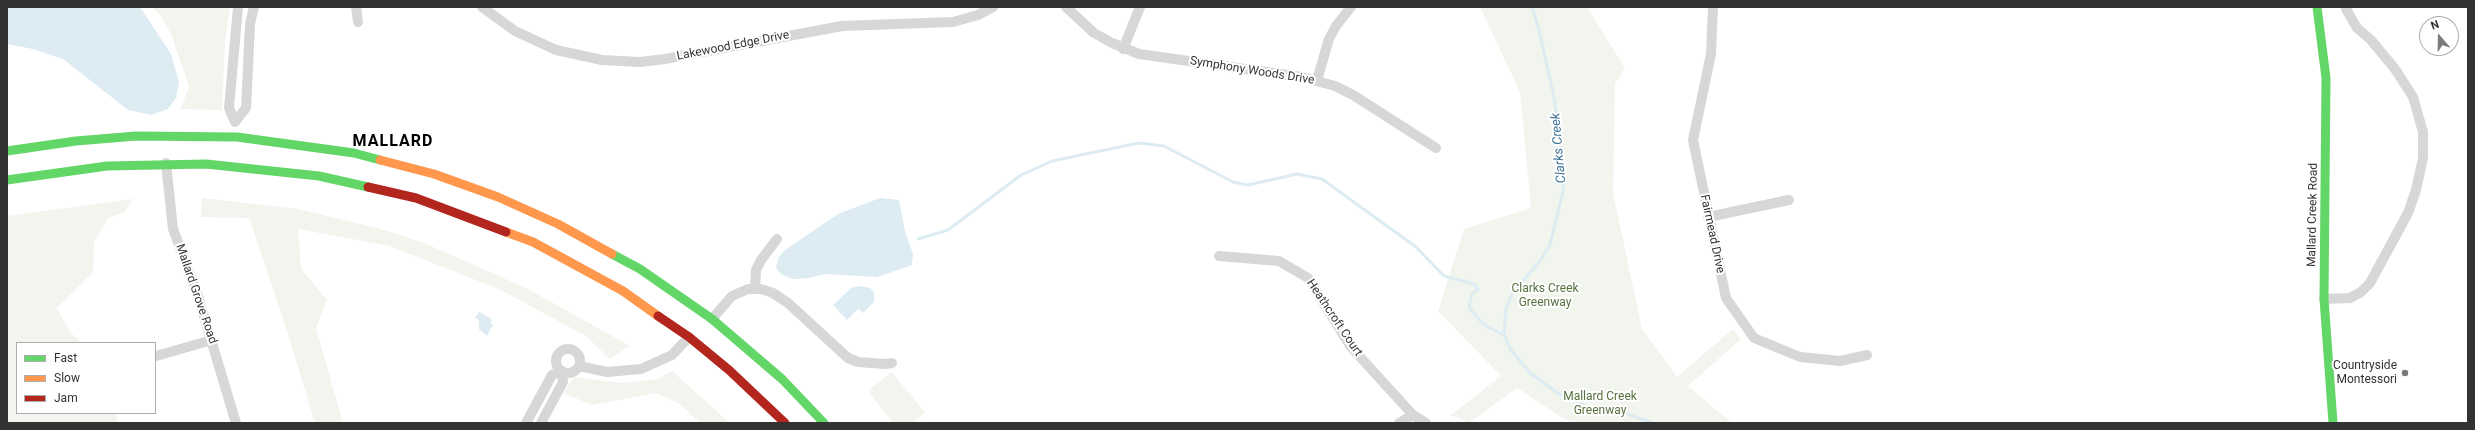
<!DOCTYPE html>
<style>
body{margin:0}
#map{position:relative;width:2475px;height:430px;overflow:hidden;background:#fff;font-family:Roboto,sans-serif}
canvas{display:block}
.frame{position:absolute;inset:0;border:8px solid #333;pointer-events:none}
.legend{position:absolute;left:16px;top:342px;width:140px;height:72px;box-sizing:border-box;background:#fff;border:1px solid #adadad;margin:0;padding:5px 7px;list-style:none;font-size:12px;color:#333}
.legend li{display:flex;align-items:center;gap:8px;height:20px}
.legend b{width:20px;border:1px solid #adadad}
.north{position:absolute;left:2419px;top:16px;width:40px;height:40px;box-sizing:border-box;background:#fff;border:1px solid #adadad;border-radius:50%;rotate:340deg;font-size:11px;font-weight:700;line-height:16px;text-align:center;color:#333}
.north::after{content:'';display:block;margin:auto;width:14px;height:18px;background:#7a7a7a;clip-path:polygon(50% 0,100% 100%,50% 72%,0 100%)}
</style>
<div id="map">
<canvas width="2475" height="430"></canvas>
<div class="frame"></div>
<ul class="legend">
<li><b style="height:5px;background:#63d668"></b>Fast</li>
<li><b style="height:5px;background:#ff974d"></b>Slow</li>
<li><b style="height:5px;background:#b3261e"></b>Jam</li>
</ul>
<div class="north">N</div>
</div>
<script>
const g = document.querySelector('canvas').getContext('2d');
g.lineJoin = 'round';
function paint(path, color) { g.fillStyle = color; g.fill(path, 'evenodd'); }
const toPath = rows => new Path2D(rows.map(r => 'M' + r).join(''));
function strokePath(path, color, width, dash) { g.strokeStyle = color; g.lineWidth = width; g.lineCap = dash ? 'butt' : 'round'; g.setLineDash(dash || []); g.stroke(path); }
function write(font, color, halo, rows, align = 'center') {
  g.font = font + ' Roboto,sans-serif'; g.lineWidth = 4; g.setLineDash([]); g.textBaseline = 'middle'; g.strokeStyle = halo; g.fillStyle = color; for (const [text, x, y, turn = 0] of rows) {
    g.save(); g.translate(x, y); g.rotate((+turn || 0) * Math.PI / 180); g.textAlign = isNaN(turn) ? turn : align; if (halo) g.strokeText(text, 0, 0); g.fillText(text, 0, 0); g.restore();
  }
}
paint(toPath([
 [152,7,230,7,225,40,222,110,181,109,189,86,171,34,161,16],
 [1480,7,1587,7,1625,68,1615,84,1613,193,1642,329,1677,377,1733,329,1741,339,1688,386,1732,423,1582,423,1566,420,1517,388,1469,423,1460,418,1450,416,1501,376,1438,311,1464,229,1531,208,1520,92],
 [202,198,298,209,377,228,422,242,528,289,630,346,610,359,586,336,501,290,390,246,298,229,301,269,327,300,316,328,343,423,315,423,285,324,249,218,201,217],
 [133,199,125,212,108,218,94,242,93,272,57,308,70,332,82,343,17,343,17,413,116,413,118,423,7,423,7,216],
 [672,371,730,423,700,423,680,404,656,393,592,405,563,393,574,377,623,383,658,379],
 [892,372,925,413,912,423,893,423,868,391]
]), '#f1f5ed');
paint(toPath([
 [7,7,140,7,171,54,179,82,176,98,168,109,151,115,128,110,63,59,33,49,7,44],
 [880,198,899,200,905,231,913,254,912,265,877,277,825,274,809,278,793,279,781,274,776,268,778,258,785,250,838,214],
 [859,286,870,288,874,292,874,302,863,313,858,309,847,320,833,305,851,288],
 [479,312,492,319,490,323,493,325,487,336,479,329,479,320,475,318]
]), '#ddebf3');
strokePath(toPath([
 [1532,7,1539,30,1554,97,1563,164,1563,191,1550,245,1540,261,1513,292,1506,309,1504,335,1511,350,1530,373,1559,394,1591,408,1627,414,1653,423],
 [918,239,948,230,1021,175,1052,161,1139,143,1164,146,1233,182,1248,185,1297,174,1322,179,1416,247,1444,276,1474,284,1478,289,1472,294,1469,307,1484,325,1504,335]
]), '#ddebf3', 3);
strokePath(toPath([
 [238,7,229,108,235,122,246,108,250,24,254,7],
 [356,7,358,22],
 [482,7,515,31,556,50,602,60,640,62,665,59,842,26,953,22,978,15,993,7],
 [1066,7,1094,33,1112,43,1139,54,1302,77,1335,86,1353,95,1436,148],
 [1713,7,1711,54,1693,140,1726,298,1754,338,1800,357,1840,361,1867,355],
 [1123,49,1140,7],
 [1317,80,1329,39,1336,26,1351,7],
 [166,163,173,229,197,293,236,423],
 [1708,217,1789,200],
 [1219,256,1279,261,1308,278,1351,347,1413,415,1426,423],
 [755,289,756,270,761,260,777,239],
 [2324,299,2350,298,2361,292,2370,283,2408,213,2416,190,2423,158,2423,132,2413,97,2395,69,2371,40,2357,28,2346,9],
 [712,319,732,296,748,289,761,289,773,293,788,303,848,358,858,362,885,364,892,363],
 '556 361a12 12 0 1 1 24 0a12 12 0 1 1-24 0Z',
 [156,356,212,340],
 [579,366,607,372,641,369,672,355,689,337],
 [526,423,552,375,562,371,563,382,541,423],
 [1399,423,1413,415]
]), '#d7d7d7', 10);
strokePath(toPath([
 [2317,7,2326,78,2324,299,2333,423],
 [7,151,76,141,136,136,237,137,354,153,380,160],
 [7,180,107,166,206,164,319,176,368,187],
 [612,254,640,269,712,319,782,379,824,423]
]), '#63d668', 9);
strokePath(toPath([
 [380,160,434,174,498,197,558,224,612,254],
 [506,232,533,242,623,291,658,316]
]), '#ff974d', 9);
strokePath(toPath([
 [368,187,416,198,506,232],
 [658,316,689,337,729,370,785,423]
]), '#b3261e', 9);
for (const [x, y, r, color] of [
 [2405,373,4,"#7a7a7a"]
]) { const dot = new Path2D(); dot.arc(x, y, r, 0, 2 * Math.PI); g.fillStyle = color; g.fill(dot); strokePath(dot, '#fff', 1.5); }
write('12px', '#333', '#fff', [
 ["Lakewood Edge Drive",733,46,-11],
 ["Symphony Woods Drive",1252,71,9],
 ["Mallard Creek Road",2313,215,-89],
 ["Fairmead Drive",1712,234,78],
 ["Mallard Grove Road",196,294,71],
 ["Heathcroft Court",1334,318,56]
]);
write('12px', '#56703f', '#fff', [
 ["Clarks Creek",1545,289],
 ["Greenway",1545,303],
 ["Mallard Creek",1600,397],
 ["Greenway",1600,411]
]);
write('12px', '#333', '#fff', [
 ["Countryside",2397,366],
 ["Montessori",2397,380]
], 'right');
write('italic 13px', '#3f7597', '#fff', [
 ["Clarks Creek",1559,148,-95]
]);
g.letterSpacing = '1px';
write('bold 16px', '#000', '#fff', [
 ["MALLARD",393,142]
]);
g.letterSpacing = '0px';
</script>
